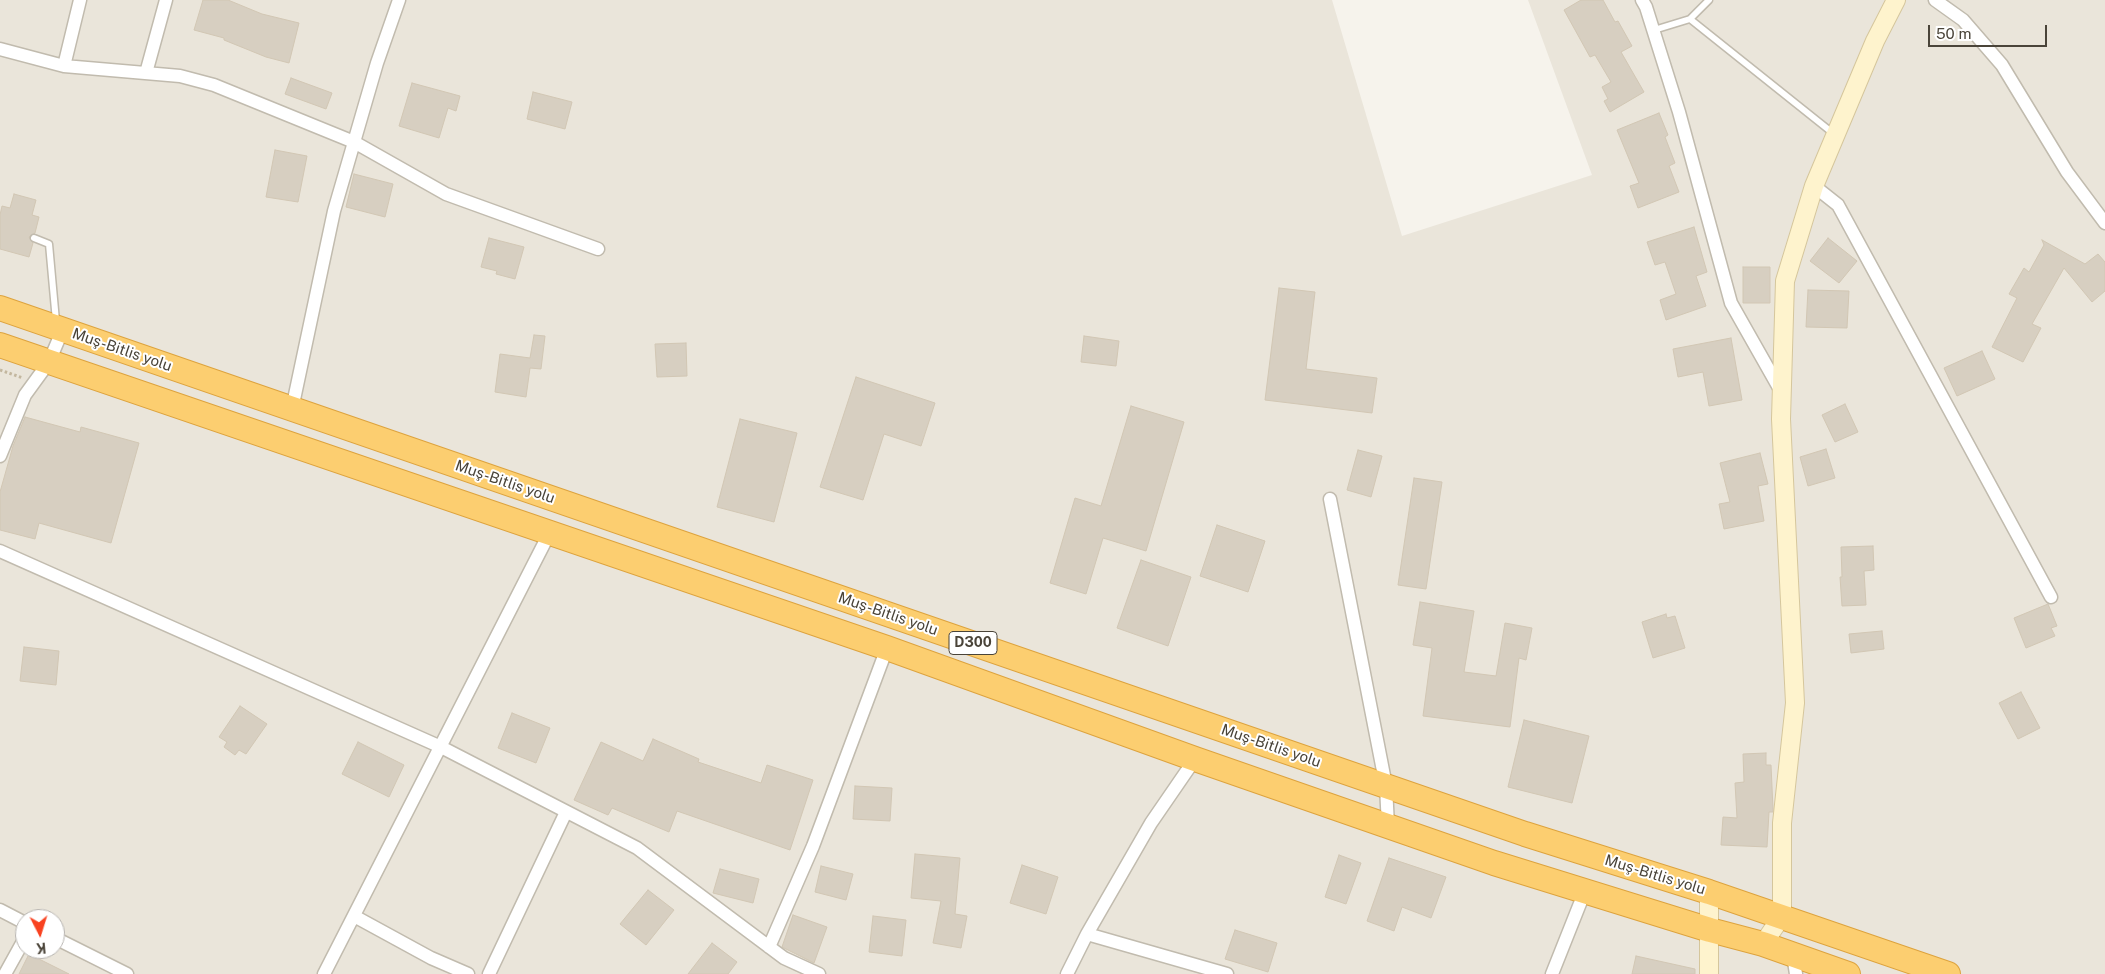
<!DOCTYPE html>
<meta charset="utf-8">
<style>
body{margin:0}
#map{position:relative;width:2105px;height:974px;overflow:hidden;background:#f6f3ec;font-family:"Public Sans",sans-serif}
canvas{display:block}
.north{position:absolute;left:15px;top:909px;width:50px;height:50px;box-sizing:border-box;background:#fff;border:1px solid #b7b4b0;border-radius:50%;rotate:175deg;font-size:14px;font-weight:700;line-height:20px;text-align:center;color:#4a4439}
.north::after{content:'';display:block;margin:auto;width:18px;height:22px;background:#f84220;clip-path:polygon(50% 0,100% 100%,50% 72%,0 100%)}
.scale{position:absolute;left:1928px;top:25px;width:119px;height:22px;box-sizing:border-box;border:2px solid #4a4439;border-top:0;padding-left:6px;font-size:15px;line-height:18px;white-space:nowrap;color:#4a4439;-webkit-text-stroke:4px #fff;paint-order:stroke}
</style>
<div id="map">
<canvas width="2105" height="974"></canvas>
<div class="north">K</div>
<div class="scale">50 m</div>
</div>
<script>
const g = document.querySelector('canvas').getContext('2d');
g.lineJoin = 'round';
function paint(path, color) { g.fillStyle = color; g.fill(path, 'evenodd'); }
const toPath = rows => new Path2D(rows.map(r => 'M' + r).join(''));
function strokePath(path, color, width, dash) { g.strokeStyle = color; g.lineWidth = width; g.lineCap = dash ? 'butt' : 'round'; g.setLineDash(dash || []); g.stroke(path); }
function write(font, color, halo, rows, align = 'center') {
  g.font = font + ' "Public Sans",sans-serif'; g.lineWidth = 4; g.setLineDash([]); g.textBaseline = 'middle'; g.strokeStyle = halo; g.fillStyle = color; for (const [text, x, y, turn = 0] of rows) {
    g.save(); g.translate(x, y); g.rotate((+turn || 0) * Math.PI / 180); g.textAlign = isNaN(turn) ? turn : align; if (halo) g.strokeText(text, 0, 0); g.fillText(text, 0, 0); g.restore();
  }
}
paint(toPath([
 [0,0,1332,0,1402,236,1592,175,1528,0,2105,0,2105,974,0,974],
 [25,919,55,919,55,949,25,949]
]), '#eae5da');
const building = toPath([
 [203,0,228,0,262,14,299,23,289,63,266,57,224,40,224,38,194,30,203,0],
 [1581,0,1603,0,1615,22,1618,21,1632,46,1621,52,1644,92,1610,112,1604,101,1608,99,1602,87,1611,82,1595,55,1590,57,1564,10,1581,0],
 [291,78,332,93,326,109,285,94,291,78],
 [412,83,460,96,456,111,448,108,439,138,399,126,412,83],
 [533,92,572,102,565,129,527,119,533,92],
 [1659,113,1668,135,1665,137,1675,163,1669,166,1679,192,1638,208,1630,186,1639,183,1617,130,1659,113],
 [275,150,307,156,298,202,266,197,275,150],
 [354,174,393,184,385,217,346,207,354,174],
 [14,194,36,200,32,215,39,217,35,233,29,237,33,243,29,257,0,249,0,215,2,206,10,208,14,194],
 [1694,227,1707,272,1696,276,1706,306,1666,320,1660,300,1676,294,1665,262,1655,265,1647,242,1694,227],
 [489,238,524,247,515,279,496,274,497,271,481,267,489,238],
 [1828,238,1857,261,1839,283,1810,261,1828,238],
 [2042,240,2085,264,2098,254,2105,262,2105,291,2092,302,2064,268,2032,324,2041,328,2023,362,1992,347,2017,298,2009,294,2024,268,2029,272,2044,245,2042,240],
 [1743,267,1770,267,1770,303,1743,303,1743,267],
 [1279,288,1315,292,1306,369,1377,378,1372,413,1265,400,1279,288],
 [1808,290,1849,291,1847,328,1806,327,1808,290],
 [534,335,545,336,541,369,530,368,526,397,495,392,500,354,530,358,534,335],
 [1084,336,1119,341,1116,366,1081,362,1084,336],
 [1731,338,1742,400,1709,406,1703,372,1678,377,1673,349,1731,338],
 [686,343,687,376,657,377,655,344,686,343],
 [1982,351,1995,379,1957,396,1944,368,1982,351],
 [856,377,935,403,921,446,884,434,863,500,820,487,856,377],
 [1845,404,1858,432,1835,442,1822,415,1845,404],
 [1131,406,1184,422,1146,551,1103,538,1086,594,1050,583,1075,498,1101,506,1131,406],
 [25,417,80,432,81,427,139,443,111,543,39,523,35,539,0,530,0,492,13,446,25,417],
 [740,419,797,433,774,522,717,507,740,419],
 [1826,449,1835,478,1808,486,1800,457,1826,449],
 [1358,450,1382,456,1371,497,1347,490,1358,450],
 [1760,453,1768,484,1758,486,1764,521,1724,529,1719,504,1730,502,1720,463,1760,453],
 [1414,478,1442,482,1426,589,1398,585,1414,478],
 [1217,525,1265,541,1248,592,1200,576,1217,525],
 [1873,546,1874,570,1864,571,1866,605,1842,606,1840,577,1842,577,1841,547,1873,546],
 [1141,560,1191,577,1168,646,1117,628,1141,560],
 [1420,602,1474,611,1464,672,1496,676,1505,623,1532,628,1526,660,1519,658,1510,727,1423,716,1432,648,1413,645,1420,602],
 [2048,604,2057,626,2051,628,2055,636,2026,648,2014,618,2048,604],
 [1666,614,1667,618,1675,616,1685,648,1653,658,1642,622,1666,614],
 [1882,631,1884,649,1851,653,1849,634,1882,631],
 [24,647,59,651,56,685,20,681,24,647],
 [2021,692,2040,728,2018,739,1999,703,2021,692],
 [240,706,267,724,246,754,239,750,235,755,224,747,227,742,219,737,240,706],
 [512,713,550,728,536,763,498,748,512,713],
 [1524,720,1589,736,1572,803,1508,787,1524,720],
 [653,739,699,759,698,762,761,783,767,765,813,780,790,850,677,811,669,832,612,808,608,815,574,800,601,742,643,761,653,739],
 [358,742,404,765,389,797,342,774,358,742],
 [1766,753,1766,765,1771,765,1773,809,1773,812,1769,812,1767,847,1721,845,1723,817,1737,818,1735,783,1744,782,1743,754,1766,753],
 [855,786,892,788,890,821,853,819,855,786],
 [915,854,960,858,955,914,967,916,961,948,933,943,941,901,911,898,915,854],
 [1339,855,1361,863,1346,904,1325,897,1339,855],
 [1389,858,1446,877,1431,918,1402,907,1394,931,1367,921,1389,858],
 [1022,865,1058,877,1046,914,1010,903,1022,865],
 [821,866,853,874,846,900,815,892,821,866],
 [720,869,759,879,753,903,713,893,720,869],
 [648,890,674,910,646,945,620,924,648,890],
 [793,915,827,927,814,963,782,947,793,915],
 [873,916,906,920,902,956,869,952,873,916],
 [1235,930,1277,943,1268,972,1225,959,1235,930],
 [712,943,737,962,728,974,688,974,712,943],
 [29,954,69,974,19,974,29,954],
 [1636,956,1695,969,1695,974,1632,974,1636,956]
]);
paint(building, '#d7cfc1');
strokePath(building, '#d2c7b4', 1);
const lane = toPath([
 [1690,19,1834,134],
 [1654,30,1690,19,1709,0],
 [34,238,49,244,56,321]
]);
const street = toPath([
 [1642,0,1646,7,1679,112,1731,303,1782,393],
 [1935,0,1963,20,2002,65,2067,172,2105,223],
 [0,49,64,66,180,76,214,85,354,142,446,194,598,249],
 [64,66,80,0],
 [146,73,166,0],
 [1814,186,1838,205,2051,597],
 [292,409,334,211,377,63,399,0],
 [0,456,25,395,49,362,63,329],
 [1330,499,1386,786,1388,826],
 [0,551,441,747,637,848,784,958,819,974],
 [0,910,25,923],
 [354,916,431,958,468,974],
 [1087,934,1227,974],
 [55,938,127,974],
 [769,947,813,846,887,648],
 [1793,955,1796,974],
 [5,974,25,938],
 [324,974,549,534],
 [489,974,566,812],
 [1067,974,1087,934,1151,823,1195,759],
 [1552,974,1585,891]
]);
const secondary = toPath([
 [1763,944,1782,916,1782,823,1795,703,1781,419,1785,281,1814,186,1875,41,1896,0],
 [1709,974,1709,892]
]);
const highway = toPath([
 [0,308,1525,834,1709,892,1948,974],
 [0,345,887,648,1195,759,1494,863,1710,930,1763,944,1848,974]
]);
strokePath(lane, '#c1bbae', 9);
strokePath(street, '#c1bbae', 15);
strokePath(secondary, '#d5c69c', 20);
strokePath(highway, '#dda33e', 26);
strokePath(toPath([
 [0,370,23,378]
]), '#c3b79f', 3, [2.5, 2.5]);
strokePath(lane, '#fff', 6);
strokePath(street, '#fff', 12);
strokePath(secondary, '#fef3cd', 18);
strokePath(highway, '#fcce70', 24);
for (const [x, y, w] of [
 [973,643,48]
]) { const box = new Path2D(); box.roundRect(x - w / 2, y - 11.5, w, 23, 4); g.fillStyle = '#fff'; g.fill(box); strokePath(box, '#4a4439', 1); }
write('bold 14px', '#4a4439', null, [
 ["D300",973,643]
]);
write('15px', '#4a4439', '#fff', [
 ["Muş-Bitlis yolu",122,350,19],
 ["Muş-Bitlis yolu",505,482,19],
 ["Muş-Bitlis yolu",888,614,19],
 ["Muş-Bitlis yolu",1271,746,19],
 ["Muş-Bitlis yolu",1655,875,17]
]);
</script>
